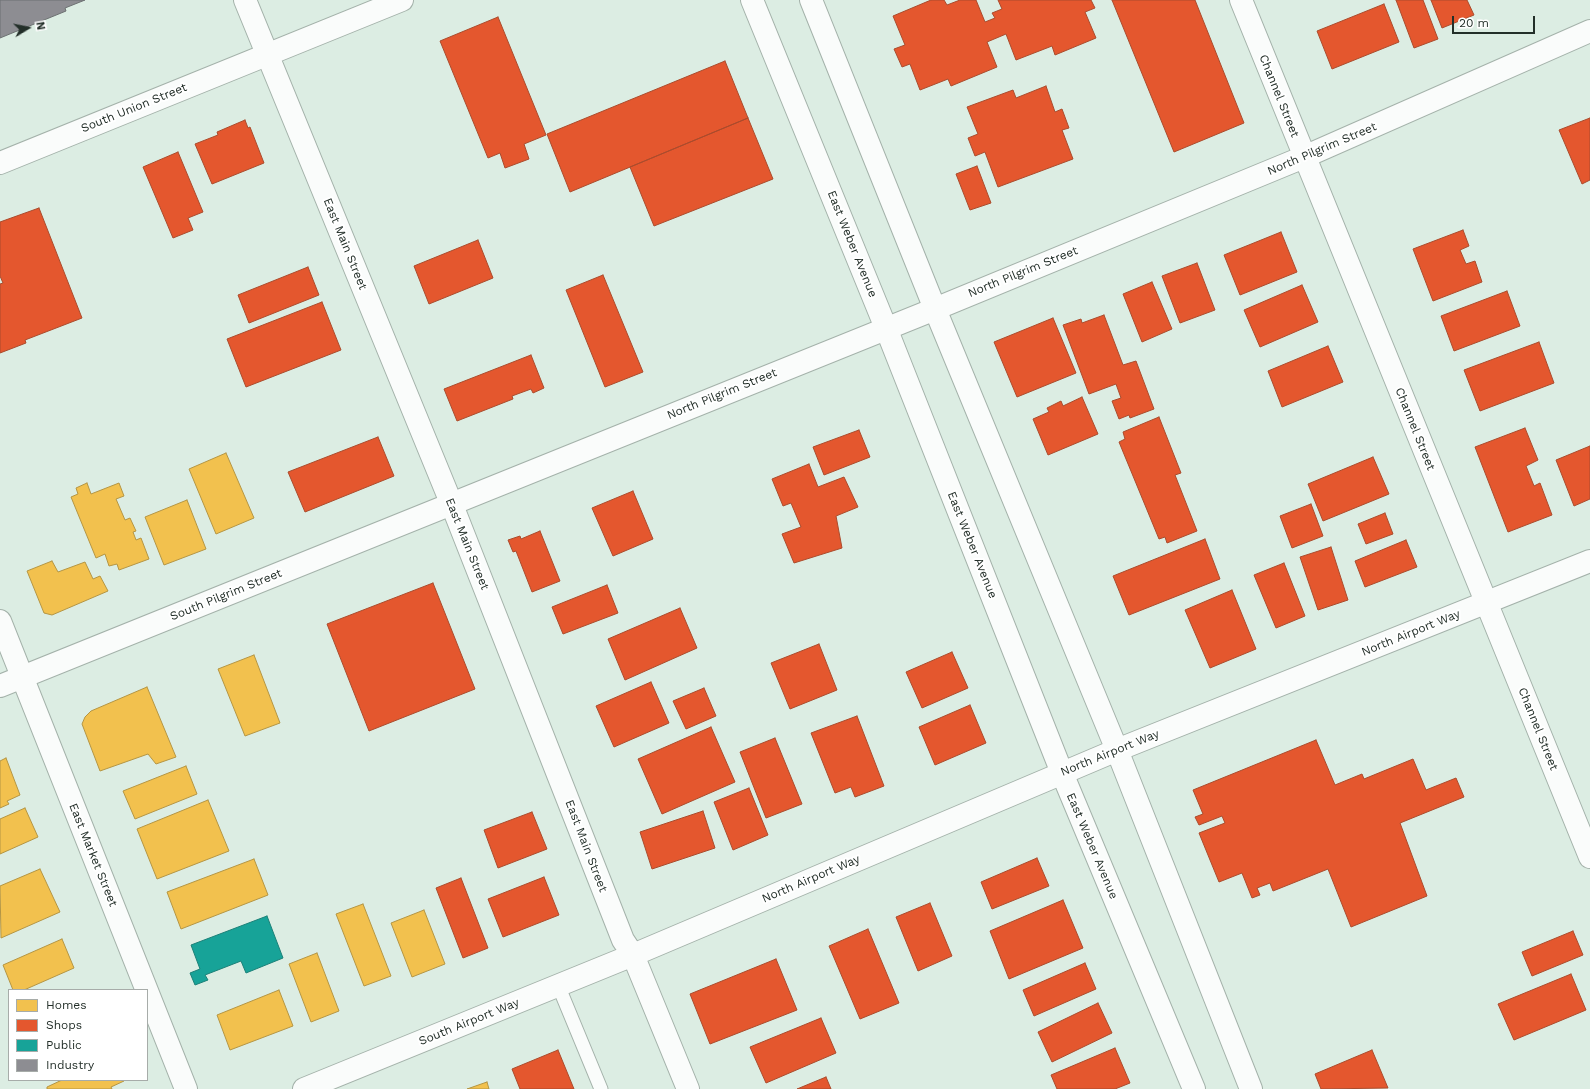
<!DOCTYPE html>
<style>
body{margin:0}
#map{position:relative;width:1590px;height:1089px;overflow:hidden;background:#dcede3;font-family:"Work Sans",sans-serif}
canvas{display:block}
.legend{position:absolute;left:8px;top:989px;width:140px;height:92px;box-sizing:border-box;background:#fff;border:1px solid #a7aca9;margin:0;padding:5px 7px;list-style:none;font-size:12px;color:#232f29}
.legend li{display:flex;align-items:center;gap:8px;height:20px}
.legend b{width:20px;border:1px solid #a7aca9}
.north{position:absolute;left:8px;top:8px;width:40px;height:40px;-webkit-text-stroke:3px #fff;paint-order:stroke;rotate:80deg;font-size:11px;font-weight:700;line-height:16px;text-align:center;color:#232f29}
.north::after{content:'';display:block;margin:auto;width:14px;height:18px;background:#232f29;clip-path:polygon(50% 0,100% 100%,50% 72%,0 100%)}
.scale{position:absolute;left:1452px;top:16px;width:83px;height:18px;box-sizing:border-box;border:2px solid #232f29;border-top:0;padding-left:5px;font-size:12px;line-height:14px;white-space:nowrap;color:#232f29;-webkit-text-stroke:3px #fff;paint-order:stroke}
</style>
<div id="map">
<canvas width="1590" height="1089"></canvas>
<ul class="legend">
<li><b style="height:11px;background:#f2c14e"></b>Homes</li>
<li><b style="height:11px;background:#e4572e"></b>Shops</li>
<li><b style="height:11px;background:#17a398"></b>Public</li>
<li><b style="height:11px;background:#8d8d92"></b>Industry</li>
</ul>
<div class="north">N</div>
<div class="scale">20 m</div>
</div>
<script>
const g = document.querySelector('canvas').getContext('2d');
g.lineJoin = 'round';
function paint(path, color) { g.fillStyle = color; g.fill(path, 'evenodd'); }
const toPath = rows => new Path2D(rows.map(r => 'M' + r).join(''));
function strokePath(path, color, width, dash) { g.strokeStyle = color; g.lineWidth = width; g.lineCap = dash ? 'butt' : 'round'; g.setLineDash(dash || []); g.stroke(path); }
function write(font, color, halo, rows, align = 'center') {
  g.font = font + ' "Work Sans",sans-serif'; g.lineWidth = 4; g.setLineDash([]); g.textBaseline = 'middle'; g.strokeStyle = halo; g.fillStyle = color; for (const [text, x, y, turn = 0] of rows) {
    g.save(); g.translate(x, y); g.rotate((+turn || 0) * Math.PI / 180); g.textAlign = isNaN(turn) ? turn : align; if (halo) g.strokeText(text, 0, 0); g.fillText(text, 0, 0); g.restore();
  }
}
const homes = toPath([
 [226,453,254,518,216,534,189,469,226,453],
 [87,483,91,494,119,483,124,496,116,499,125,520,130,518,136,531,133,532,136,540,141,538,149,559,119,570,117,564,109,566,105,554,96,558,71,497,78,494,76,488,87,483],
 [187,500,206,549,164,565,145,517,187,500],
 [52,561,58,572,85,562,93,579,100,576,108,591,52,615,44,613,27,571,52,561],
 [254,655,280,723,245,736,218,669,254,655],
 [147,687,176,757,156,764,148,754,100,771,82,724,85,717,91,711,147,687],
 [6,758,20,795,7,801,9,804,0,808,0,761,6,758],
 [186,766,197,794,135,819,123,791,186,766],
 [208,800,229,851,157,879,137,829,208,800],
 [25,808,38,837,0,854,0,819,25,808],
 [254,859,268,895,181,929,167,892,254,859],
 [40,869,60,912,1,938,0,886,40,869],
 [363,904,391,976,364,986,336,914,363,904],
 [424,910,445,964,412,977,391,923,424,910],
 [62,939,74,968,24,990,13,990,3,965,62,939],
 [317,953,339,1011,311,1022,289,964,317,953],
 [279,990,293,1026,230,1050,217,1015,279,990],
 [62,1080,123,1080,124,1081,111,1087,112,1089,47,1089,47,1087,62,1080],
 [487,1082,489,1089,467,1089,487,1082]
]);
paint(homes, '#f2c14e');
strokePath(homes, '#b49543', 1);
const shops = toPath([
 [931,0,944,0,947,5,960,0,976,0,985,22,995,18,992,13,1002,9,998,0,1091,0,1095,8,1085,12,1096,38,1055,55,1052,46,1016,60,1006,34,987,42,997,67,951,86,948,79,920,90,910,64,902,67,894,49,905,45,893,16,931,0],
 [1112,0,1195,0,1244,123,1174,152,1112,0],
 [1396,0,1423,0,1438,39,1414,48,1396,0],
 [1431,0,1467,0,1474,15,1442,28,1431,0],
 [1384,4,1399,42,1332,69,1317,31,1384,4],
 [498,17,546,135,524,144,529,159,505,168,500,153,488,158,440,41,498,17],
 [725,61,748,118,570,192,547,134,725,61],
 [1046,86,1055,112,1062,109,1069,128,1062,130,1073,159,998,187,985,152,975,156,968,138,978,134,967,107,1013,90,1016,98,1046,86],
 [748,118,773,179,654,226,630,167,748,118],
 [1590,118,1590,180,1582,184,1559,130,1590,118],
 [245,120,248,128,250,127,264,163,212,184,195,144,218,135,217,132,245,120],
 [178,152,203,212,188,218,193,230,173,238,143,167,178,152],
 [977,166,991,203,970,210,956,174,977,166],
 [39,208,82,318,25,340,26,343,0,353,0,284,3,283,0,276,0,222,39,208],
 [1463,230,1469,246,1460,250,1466,264,1475,261,1482,282,1433,301,1413,249,1463,230],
 [1281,232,1297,272,1240,295,1224,255,1281,232],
 [478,240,493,278,429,304,414,266,478,240],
 [1197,263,1215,310,1180,323,1162,276,1197,263],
 [308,267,319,295,249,323,238,295,308,267],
 [603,275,643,372,605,387,566,290,603,275],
 [1152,282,1172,329,1142,342,1123,294,1152,282],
 [1302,285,1318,322,1260,347,1244,310,1302,285],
 [1507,291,1520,326,1454,351,1441,316,1507,291],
 [322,302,341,350,246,387,227,339,322,302],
 [1104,315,1123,365,1136,361,1154,409,1130,418,1129,415,1119,419,1112,401,1121,398,1116,384,1089,394,1063,325,1081,319,1082,323,1104,315],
 [1053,318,1076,373,1017,397,994,342,1053,318],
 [1539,342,1554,383,1480,411,1464,370,1539,342],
 [1328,346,1343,382,1282,407,1268,371,1328,346],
 [531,355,544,388,533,393,531,389,512,396,513,399,457,421,444,389,531,355],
 [1082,397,1098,434,1048,455,1033,419,1049,412,1047,408,1061,401,1063,406,1082,397],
 [1159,417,1181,473,1175,475,1197,531,1167,543,1165,537,1159,539,1119,442,1125,439,1123,432,1159,417],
 [1525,428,1538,460,1526,466,1534,486,1540,483,1552,515,1508,532,1475,447,1525,428],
 [859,430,870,457,824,475,813,447,859,430],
 [378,437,394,476,305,512,288,472,378,437],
 [1590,446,1590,499,1574,506,1556,460,1590,446],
 [1373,457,1389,494,1323,521,1308,484,1373,457],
 [809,464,818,487,844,477,858,507,836,516,842,548,794,563,782,534,801,527,791,503,783,506,772,479,809,464],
 [633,491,653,539,613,556,592,508,633,491],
 [1311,504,1323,536,1292,548,1280,516,1311,504],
 [1385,513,1393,534,1366,544,1358,524,1385,513],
 [540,531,560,581,532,592,516,551,513,552,508,540,520,536,521,539,540,531],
 [1205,539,1220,579,1129,615,1113,576,1205,539],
 [1406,540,1417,567,1365,587,1355,561,1406,540],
 [1331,547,1348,600,1318,610,1300,557,1331,547],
 [1284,563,1305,616,1276,628,1254,575,1284,563],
 [433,583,475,689,369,731,327,624,433,583],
 [607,585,618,613,563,634,552,607,607,585],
 [1232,590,1256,649,1210,668,1185,610,1232,590],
 [680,608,697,648,625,680,608,639,680,608],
 [819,644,837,690,790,709,771,663,819,644],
 [952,652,968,688,922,708,906,672,952,652],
 [651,682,669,723,614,747,596,706,651,682],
 [704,688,716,716,686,729,673,701,704,688],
 [970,705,986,743,935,765,919,727,970,705],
 [857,716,884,786,855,797,851,787,835,793,811,733,857,716],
 [711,727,735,782,662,814,638,759,711,727],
 [775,738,802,804,766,818,740,752,775,738],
 [1316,740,1335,785,1362,774,1364,779,1413,759,1426,790,1456,778,1464,797,1400,823,1427,896,1351,927,1328,869,1273,891,1270,883,1257,888,1260,895,1252,898,1242,873,1219,882,1199,833,1225,823,1222,816,1199,825,1195,817,1203,814,1193,790,1316,740],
 [749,788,768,835,733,850,714,802,749,788],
 [703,811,715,848,652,869,640,832,703,811],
 [532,812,547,849,498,868,484,830,532,812],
 [1037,858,1049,886,992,909,981,882,1037,858],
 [544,877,559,915,503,937,488,899,544,877],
 [461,878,488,948,463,958,436,888,461,878],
 [1063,900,1083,948,1009,979,990,931,1063,900],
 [930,903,952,956,918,971,896,917,930,903],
 [868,929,899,1003,860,1019,829,946,868,929],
 [1573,931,1583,955,1532,976,1522,952,1573,931],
 [776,959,797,1010,710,1044,690,994,776,959],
 [1085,963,1096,989,1034,1016,1023,990,1085,963],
 [1571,974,1586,1010,1514,1040,1498,1004,1571,974],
 [1098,1003,1112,1033,1052,1062,1038,1032,1098,1003],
 [821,1018,836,1053,766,1083,750,1047,821,1018],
 [1115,1048,1130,1083,1115,1089,1057,1089,1051,1075,1115,1048],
 [558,1050,574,1089,520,1089,512,1069,558,1050],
 [1372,1050,1388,1088,1321,1089,1315,1074,1372,1050],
 [826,1077,831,1089,797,1089,826,1077]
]);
paint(shops, '#e4572e');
strokePath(shops, '#aa4b2c', 1);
const public = toPath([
 [267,916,283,958,246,973,241,961,205,975,208,980,195,985,190,973,200,969,191,945,267,916]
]);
paint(public, '#17a398');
strokePath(public, '#1b8077', 1);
const industry = toPath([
 [0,0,85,0,65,8,66,11,0,38,0,0]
]);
paint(industry, '#8d8d92');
strokePath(industry, '#6d7172', 1);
const service = toPath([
 [558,985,601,1089]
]);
const minor = toPath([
 [1241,0,1590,857],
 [0,163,402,0],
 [0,686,935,309,1304,157,1590,31]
]);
const tertiary = toPath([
 [752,0,886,328,1062,773,1194,1089],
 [811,0,935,309,1117,750,1251,1089]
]);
const secondary = toPath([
 [245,0,452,505,623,940,633,955,688,1089],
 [0,621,186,1089],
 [304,1089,633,955,1117,750,1590,561]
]);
strokePath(service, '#a4b2aa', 15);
strokePath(minor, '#a4b2aa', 24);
strokePath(tertiary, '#a4b2aa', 24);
strokePath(secondary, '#a4b2aa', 24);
strokePath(service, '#fafcfb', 13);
strokePath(minor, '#fafcfb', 22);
strokePath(tertiary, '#fafcfb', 22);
strokePath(secondary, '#fafcfb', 22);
write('12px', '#232f29', '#fff', [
 ["Channel Street",1279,96,68],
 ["South Union Street",134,108,-22],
 ["North Pilgrim Street",1322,149,-23],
 ["East Main Street",345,244,68],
 ["East Weber Avenue",852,244,68],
 ["North Pilgrim Street",1023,272,-22],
 ["North Pilgrim Street",722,394,-22],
 ["Channel Street",1415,429,68],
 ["East Main Street",467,544,68],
 ["East Weber Avenue",972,545,68],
 ["South Pilgrim Street",226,595,-22],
 ["North Airport Way",1411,633,-22],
 ["Channel Street",1538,729,68],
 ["North Airport Way",1110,753,-22],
 ["East Main Street",586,846,69],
 ["East Weber Avenue",1092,846,67],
 ["East Market Street",93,855,68],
 ["North Airport Way",811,879,-23],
 ["South Airport Way",469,1022,-22]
]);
</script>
